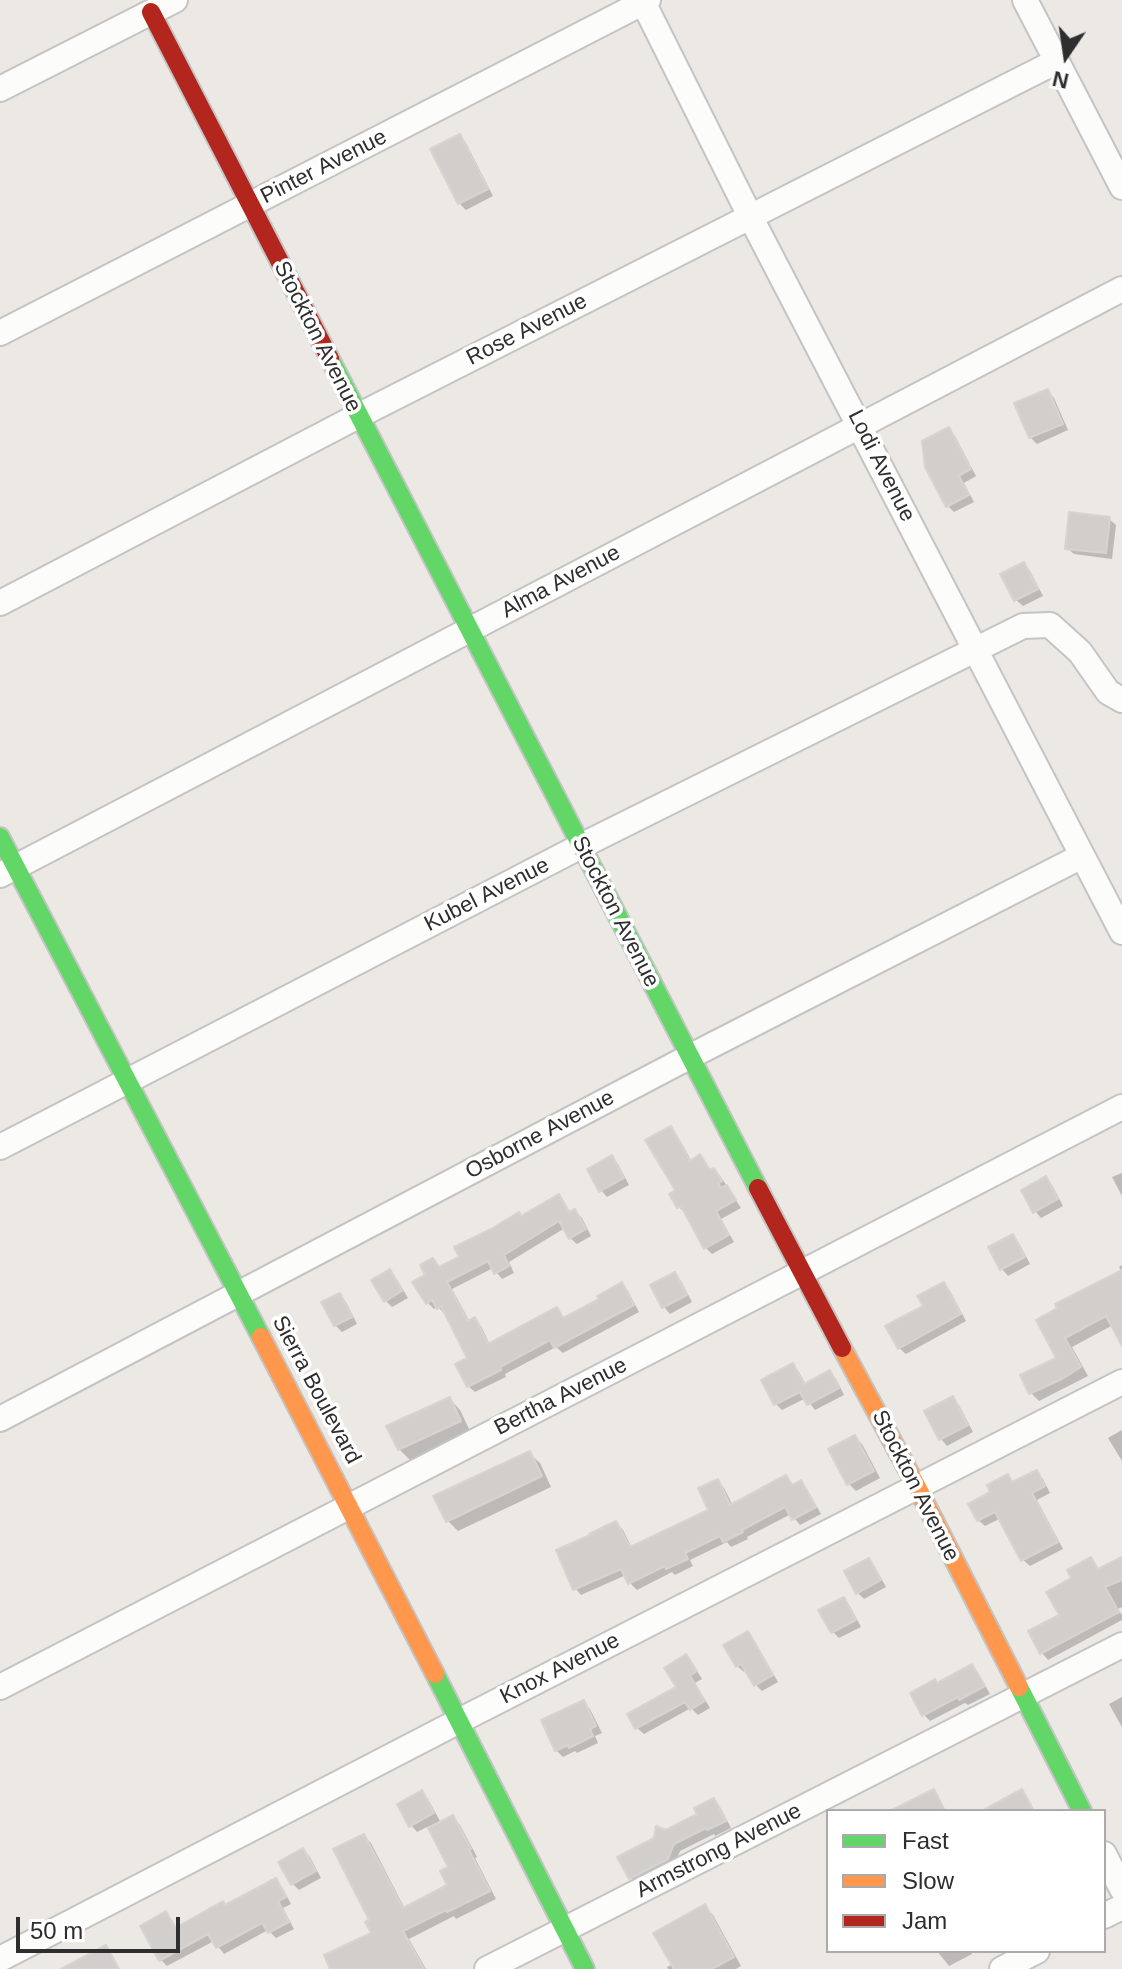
<!DOCTYPE html>
<style>
body{margin:0}
#map{position:relative;width:1122px;height:1969px;overflow:hidden;background:#ece8e4;font-family:Helvetica,sans-serif}
canvas{display:block}
.legend{position:absolute;left:826px;top:1809px;width:280px;height:144px;box-sizing:border-box;background:#fff;border:2px solid #ababab;margin:0;padding:10px 14px;list-style:none;font-size:24px;color:#2e2e2e}
.legend li{display:flex;align-items:center;gap:16px;height:40px}
.legend b{width:40px;border:2px solid #ababab}
.north{position:absolute;left:1026px;top:16px;width:80px;height:80px;-webkit-text-stroke:6px #fff;paint-order:stroke;rotate:193deg;font-size:22px;font-weight:700;line-height:32px;text-align:center;color:#2e2e2e}
.north::after{content:'';display:block;margin:auto;width:28px;height:36px;background:#2e2e2e;clip-path:polygon(50% 0,100% 100%,50% 72%,0 100%)}
.scale{position:absolute;left:16px;top:1917px;width:164px;height:36px;box-sizing:border-box;border:4px solid #2e2e2e;border-top:0;padding-left:10px;font-size:24px;line-height:28px;white-space:nowrap;color:#2e2e2e;-webkit-text-stroke:6px #fff;paint-order:stroke}
</style>
<div id="map">
<canvas width="1122" height="1969"></canvas>
<ul class="legend">
<li><b style="height:10px;background:#63d668"></b>Fast</li>
<li><b style="height:10px;background:#ff974d"></b>Slow</li>
<li><b style="height:10px;background:#b3261e"></b>Jam</li>
</ul>
<div class="north">N</div>
<div class="scale">50 m</div>
</div>
<script>
const g = document.querySelector('canvas').getContext('2d');
g.lineJoin = 'round';
function paint(path, color) { g.fillStyle = color; g.fill(path, 'evenodd'); }
const toPath = rows => new Path2D(rows.map(r => 'M' + r).join(''));
function strokePath(path, color, width, dash) { g.strokeStyle = color; g.lineWidth = width; g.lineCap = dash ? 'butt' : 'round'; g.setLineDash(dash || []); g.stroke(path); }
function write(font, color, halo, rows, align = 'center') {
  g.font = font + ' Helvetica,sans-serif'; g.lineWidth = 7; g.setLineDash([]); g.textBaseline = 'middle'; g.strokeStyle = halo; g.fillStyle = color; for (const [text, x, y, turn = 0] of rows) {
    g.save(); g.translate(x, y); g.rotate((+turn || 0) * Math.PI / 180); g.textAlign = isNaN(turn) ? turn : align; if (halo) g.strokeText(text, 0, 0); g.fillText(text, 0, 0); g.restore();
  }
}
paint(toPath([
 [459,137,466,143,493,196,466,210,459,203],
 [1047,391,1054,398,1068,430,1037,444,1030,437],
 [948,430,955,436,976,476,964,483,974,502,954,512,948,506],
 [1109,519,1116,525,1112,559,1074,554,1067,548],
 [1023,565,1030,571,1043,596,1023,606,1016,600],
 [670,1129,677,1135,692,1162,700,1157,712,1172,714,1170,721,1177,741,1208,721,1219,734,1242,712,1254,706,1248,686,1214,679,1207],
 [612,1158,618,1164,629,1185,607,1197,601,1190],
 [1122,1173,1122,1196,1112,1177],
 [1046,1178,1052,1185,1063,1206,1041,1218,1035,1211],
 [559,1197,565,1203,571,1214,575,1211,582,1218,591,1236,577,1244,570,1238,565,1228,509,1262,514,1273,502,1279,493,1268,452,1289,470,1322,474,1320,481,1326,490,1345,557,1309,565,1319,601,1300,621,1284,628,1291,639,1312,563,1353,556,1347,505,1374,506,1377,475,1392,468,1386,470,1359,447,1313,445,1314,438,1307,434,1309,427,1302,428,1275,433,1260,440,1267,461,1258,522,1218],
 [1013,1236,1019,1243,1030,1264,1008,1276,1002,1269],
 [1122,1265,1122,1337,1113,1325,1072,1347,1088,1376,1039,1401,1031,1393,1059,1359,1038,1320,1122,1272,1119,1267],
 [389,1272,396,1278,408,1298,392,1307,385,1300],
 [675,1274,681,1281,692,1302,670,1314,664,1307],
 [944,1284,950,1291,966,1321,906,1354,899,1348,925,1307],
 [339,1295,346,1302,357,1324,342,1332,335,1325],
 [793,1366,799,1372,806,1385,829,1373,836,1379,844,1395,815,1410,806,1398,782,1410,775,1403],
 [952,1398,959,1405,973,1432,947,1446,941,1439],
 [450,1399,460,1410,470,1431,410,1460,399,1449],
 [1122,1430,1122,1461,1108,1438],
 [855,1437,862,1444,880,1478,856,1491,849,1484,831,1450],
 [529,1453,540,1463,551,1487,458,1531,448,1521],
 [1036,1472,1043,1479,1050,1493,1037,1500,1063,1549,1030,1566,1023,1560,1001,1518,985,1526,978,1520,993,1493,1008,1476,1015,1483],
 [785,1477,793,1487,801,1482,807,1489,821,1514,800,1525,791,1514,747,1537,748,1539,731,1547,727,1542,690,1560,693,1566,675,1575,672,1572,637,1590,630,1583,626,1575,581,1595,575,1588,616,1523,623,1530,632,1548,711,1511,718,1482,724,1488,733,1506],
 [1122,1559,1122,1607,1118,1609,1122,1615,1122,1620,1048,1660,1042,1653,1031,1632,1061,1616,1074,1579,1091,1560,1100,1570],
 [868,1560,875,1567,886,1587,864,1599,858,1593],
 [843,1599,850,1606,861,1627,839,1638,833,1632],
 [747,1633,754,1640,778,1682,762,1691,756,1685,747,1670,744,1672,737,1666],
 [686,1657,692,1663,702,1679,695,1683,710,1708,698,1715,691,1708,644,1734,637,1728,630,1715,679,1688],
 [972,1666,978,1673,990,1694,968,1705,965,1703,930,1721,924,1715,938,1685],
 [1122,1697,1122,1727,1109,1704],
 [584,1703,590,1709,602,1733,595,1736,598,1743,577,1753,575,1751,563,1757,556,1750],
 [422,1792,428,1799,441,1823,452,1818,460,1825,477,1857,475,1858,496,1899,456,1919,454,1916,409,1939,426,1969,332,1969,374,1934,364,1836,371,1843,405,1909,450,1886,451,1868,429,1826,417,1832,411,1825],
 [714,1800,720,1807,731,1828,715,1836,714,1834,680,1851,674,1866,637,1885,631,1878,666,1832,699,1815],
 [303,1851,310,1857,321,1878,299,1890,292,1883],
 [276,1881,282,1887,291,1904,283,1908,294,1929,276,1938,268,1930,224,1954,214,1941,167,1966,161,1960,166,1914,172,1920,177,1929],
 [705,1906,713,1915,741,1966,736,1969,668,1969,667,1967,673,1964],
 [937,1951,970,1951,972,1954,949,1966]
]), '#0003');
const building = toPath([
 [460,134,488,189,458,204,430,149,460,134],
 [1048,389,1063,424,1029,438,1014,403,1048,389],
 [949,427,971,469,959,476,969,495,946,507,925,467,922,441,949,427],
 [1069,512,1110,517,1106,553,1065,549,1069,512],
 [1024,562,1038,589,1014,601,1000,574,1024,562],
 [671,1126,690,1161,700,1154,710,1170,714,1168,722,1181,718,1183,721,1188,727,1185,736,1200,716,1211,729,1235,704,1249,681,1206,677,1208,669,1194,675,1190,645,1140,671,1126],
 [612,1155,624,1178,599,1192,587,1169,612,1155],
 [1046,1176,1058,1199,1033,1213,1021,1190,1046,1176],
 [559,1194,569,1212,575,1209,586,1229,569,1239,559,1221,504,1255,509,1266,494,1274,488,1261,447,1282,468,1321,475,1317,488,1344,557,1307,563,1318,599,1299,597,1296,622,1282,634,1305,554,1348,550,1340,500,1367,501,1370,467,1387,455,1364,467,1358,441,1306,437,1309,432,1300,426,1304,412,1282,425,1275,420,1265,433,1258,439,1267,459,1257,454,1247,491,1229,519,1212,521,1216,559,1194],
 [1013,1234,1025,1257,1000,1270,988,1247,1013,1234],
 [390,1269,402,1291,384,1302,371,1280,390,1269],
 [1122,1270,1122,1346,1106,1316,1065,1338,1081,1367,1062,1379,1029,1394,1020,1375,1056,1358,1036,1320,1057,1308,1055,1304,1122,1270],
 [675,1272,687,1295,662,1308,650,1285,675,1272],
 [944,1282,961,1314,898,1349,885,1326,923,1306,917,1296,944,1282],
 [340,1293,352,1317,334,1326,321,1302,340,1293],
 [793,1363,804,1384,830,1370,839,1388,807,1405,800,1392,774,1405,761,1380,793,1363],
 [953,1396,968,1425,939,1440,924,1411,953,1396],
 [450,1397,461,1421,398,1450,386,1426,450,1397],
 [855,1435,874,1471,847,1485,828,1449,855,1435],
 [530,1451,542,1476,446,1522,433,1496,530,1451],
 [1037,1470,1045,1486,1032,1493,1058,1542,1021,1561,995,1512,977,1521,968,1504,990,1492,987,1485,1008,1474,1012,1482,1037,1470],
 [786,1475,792,1485,801,1480,816,1507,792,1520,785,1507,742,1530,743,1532,723,1542,720,1536,685,1553,688,1559,666,1569,665,1566,628,1584,621,1569,573,1590,556,1550,590,1535,589,1534,616,1521,630,1547,708,1510,698,1488,718,1479,730,1505,786,1475],
 [1091,1557,1098,1569,1122,1557,1122,1580,1105,1587,1119,1612,1040,1654,1028,1631,1059,1615,1046,1592,1071,1578,1067,1570,1091,1557],
 [869,1558,881,1580,856,1594,844,1571,869,1558],
 [844,1597,856,1620,831,1633,818,1610,844,1597],
 [748,1631,773,1675,754,1686,741,1664,736,1667,723,1645,748,1631],
 [686,1654,697,1671,690,1676,705,1701,690,1710,685,1702,635,1729,627,1714,676,1687,664,1668,686,1654],
 [972,1664,985,1686,959,1700,958,1697,922,1716,910,1693,935,1679,937,1683,972,1664],
 [584,1700,596,1726,590,1729,593,1736,569,1748,568,1745,555,1751,541,1720,584,1700],
 [934,1789,945,1811,890,1811,934,1789],
 [1022,1789,1034,1811,982,1811,1022,1789],
 [422,1790,434,1813,409,1827,397,1804,422,1790],
 [714,1798,726,1821,707,1830,706,1828,674,1844,668,1859,629,1879,617,1857,654,1838,656,1826,666,1830,697,1814,694,1808,714,1798],
 [453,1815,471,1849,469,1850,490,1891,447,1912,446,1910,403,1931,424,1969,330,1969,324,1955,371,1933,365,1922,369,1920,333,1849,364,1834,403,1908,447,1885,440,1871,448,1867,428,1828,453,1815],
 [303,1848,316,1871,291,1885,278,1862,303,1848],
 [276,1878,286,1897,278,1901,289,1922,268,1933,262,1923,216,1948,208,1934,159,1961,140,1926,166,1911,175,1928,223,1901,225,1905,276,1878],
 [705,1904,734,1957,712,1969,674,1969,653,1933,705,1904],
 [106,1945,119,1969,61,1969,106,1945]
]);
paint(building, '#d1cecb');
strokePath(building, '#d7d4d0', 2);
const street = toPath([
 [642,0,750,216,1122,932],
 [1025,0,1122,187],
 [0,89,175,0],
 [0,333,648,0],
 [0,603,358,416,1057,61],
 [0,875,1122,289],
 [0,1147,581,846,1023,626,1050,625,1080,652,1108,692,1122,700],
 [0,1419,689,1057,1082,856],
 [0,1687,1122,1107],
 [1104,1854,1122,1889],
 [1104,1916,1122,1907],
 [0,1959,459,1721,1122,1382],
 [487,1969,1122,1645],
 [1002,1969,1037,1951]
]);
const fast = toPath([
 [330,359,758,1188],
 [0,837,261,1337],
 [435,1674,585,1969],
 [1019,1687,1082,1811]
]);
const slow = toPath([
 [261,1337,435,1674],
 [842,1348,917,1487,1019,1687]
]);
const jam = toPath([
 [151,12,330,359],
 [758,1188,842,1348]
]);
strokePath(street, '#c5c4c5', 28);
strokePath(fast, '#c5c4c5', 22);
strokePath(slow, '#c5c4c5', 22);
strokePath(jam, '#c5c4c5', 22);
strokePath(street, '#fcfcfb', 24);
strokePath(fast, '#63d668', 18);
strokePath(slow, '#ff974d', 18);
strokePath(jam, '#b3261e', 18);
write('22px', '#2e2e2e', '#fff', [
 ["Pinter Avenue",324,167,-27],
 ["Rose Avenue",527,330,-27],
 ["Stockton Avenue",317,337,63],
 ["Lodi Avenue",881,466,63],
 ["Alma Avenue",561,582,-28],
 ["Kubel Avenue",487,895,-27],
 ["Stockton Avenue",615,912,63],
 ["Osborne Avenue",540,1135,-28],
 ["Sierra Boulevard",316,1390,62],
 ["Bertha Avenue",561,1397,-27],
 ["Stockton Avenue",915,1486,63],
 ["Knox Avenue",560,1669,-27],
 ["Armstrong Avenue",719,1851,-27]
]);
</script>
